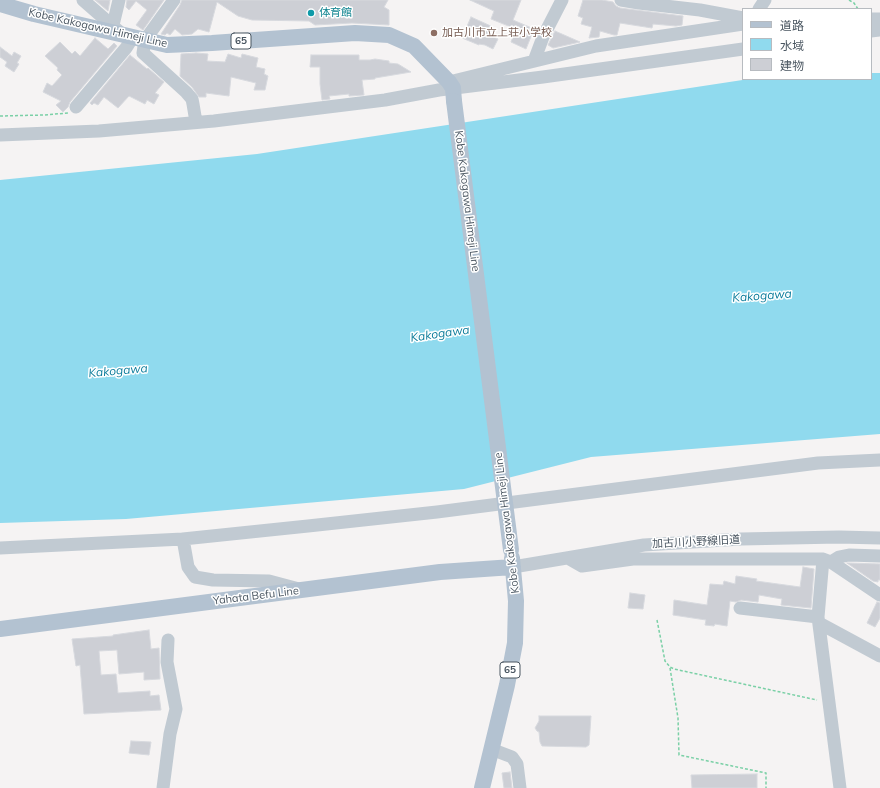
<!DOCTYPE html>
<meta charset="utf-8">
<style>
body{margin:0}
#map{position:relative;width:880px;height:788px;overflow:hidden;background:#f5f3f3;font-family:Mulish,"Noto Sans JP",sans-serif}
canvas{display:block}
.legend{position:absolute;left:742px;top:8px;width:130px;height:72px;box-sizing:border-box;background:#fff;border:1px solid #b7bbc0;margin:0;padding:5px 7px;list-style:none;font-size:12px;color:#4a5661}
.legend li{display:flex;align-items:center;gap:8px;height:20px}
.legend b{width:20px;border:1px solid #b7bbc0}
</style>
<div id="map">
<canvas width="880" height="788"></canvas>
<ul class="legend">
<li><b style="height:5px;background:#b3c2d1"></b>道路</li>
<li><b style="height:11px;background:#90daee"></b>水域</li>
<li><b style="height:11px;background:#cdcfd5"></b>建物</li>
</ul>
</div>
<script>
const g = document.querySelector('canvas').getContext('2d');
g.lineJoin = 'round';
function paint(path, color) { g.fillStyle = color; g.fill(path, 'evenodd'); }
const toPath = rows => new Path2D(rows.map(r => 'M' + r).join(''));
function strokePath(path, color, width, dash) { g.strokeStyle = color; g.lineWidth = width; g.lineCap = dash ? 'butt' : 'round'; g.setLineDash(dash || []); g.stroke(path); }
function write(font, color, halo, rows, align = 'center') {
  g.font = font + ' Mulish,"Noto Sans JP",sans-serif'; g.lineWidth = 3; g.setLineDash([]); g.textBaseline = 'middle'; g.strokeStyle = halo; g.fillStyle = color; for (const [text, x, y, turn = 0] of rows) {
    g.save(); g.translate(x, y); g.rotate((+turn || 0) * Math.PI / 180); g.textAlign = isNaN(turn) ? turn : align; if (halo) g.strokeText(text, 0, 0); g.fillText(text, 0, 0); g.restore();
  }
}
paint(toPath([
 [871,73,880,73,880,434,591,457,464,489,126,519,0,523,0,180,257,154,749,79,871,79]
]), '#90daee');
const building = toPath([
 [95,0,110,0,108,11,95,0],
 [127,0,164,0,143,30,136,25,147,10,136,1,129,10,126,7,127,0],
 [182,0,388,0,384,7,389,10,389,25,352,23,315,25,309,21,252,20,238,16,217,2,209,32,198,29,192,34,182,35,175,29,170,35,167,33,165,35,161,34,180,5,182,0],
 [470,0,521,0,513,20,534,29,526,49,511,42,516,29,491,19,494,11,470,0],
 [583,0,602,0,613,2,616,6,620,8,683,16,682,25,676,26,653,24,652,28,620,23,617,35,614,35,600,31,599,37,589,38,592,27,581,24,583,18,578,16,583,0],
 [471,17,493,27,489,35,498,39,493,49,485,45,479,44,479,45,462,38,471,17],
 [555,31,580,42,553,48,548,45,555,31],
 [95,38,108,49,114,43,117,46,70,102,68,107,63,112,56,105,61,101,43,92,47,83,52,86,62,75,57,70,58,68,45,56,60,42,72,54,75,51,80,56,95,38],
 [0,47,12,56,14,52,21,56,17,63,19,64,14,72,5,66,7,62,0,57,0,47],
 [196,53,208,54,207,61,225,62,228,54,241,58,242,54,258,58,256,67,265,69,264,74,268,76,265,90,254,90,256,83,231,77,229,96,206,93,206,97,199,97,192,87,180,76,181,54,196,53],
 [130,55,147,69,148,68,164,82,155,93,159,95,154,104,147,100,145,104,129,96,118,108,104,97,98,105,94,103,92,105,90,103,130,55],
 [311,55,359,55,359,60,370,60,375,59,389,61,389,63,398,64,411,72,375,78,375,79,362,80,364,95,349,96,349,94,329,96,330,99,322,100,320,84,320,67,310,67,311,55],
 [847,563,880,564,880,580,878,580,878,582,873,581,847,563],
 [803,567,814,569,811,608,781,605,782,599,759,595,758,602,741,600,736,602,730,601,727,626,715,624,714,626,705,625,706,620,673,615,674,600,707,605,710,584,723,585,724,581,735,584,736,576,757,579,756,581,800,587,803,567],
 [630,593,645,595,643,609,628,608,630,593],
 [877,602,880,603,880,618,875,627,867,623,877,602],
 [149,630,151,649,159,648,160,679,144,680,144,672,119,674,117,650,99,651,101,675,116,674,118,693,150,691,150,696,159,695,161,710,84,714,80,665,76,666,72,639,113,636,113,635,149,630],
 [539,716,591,716,589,745,586,747,542,746,540,742,539,732,537,731,535,728,539,721,539,716],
 [131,741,151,742,149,755,129,753,131,741],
 [510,772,512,788,504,788,502,773,510,772],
 [757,774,757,788,692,788,691,775,757,774]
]);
paint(building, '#cdcfd5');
strokePath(building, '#d7d9de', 1);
strokePath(toPath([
 [849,0,854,3,858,9],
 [0,116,44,115,68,113],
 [657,620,665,661,670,667,674,669,817,700],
 [670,668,678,718,679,755,766,773,766,788]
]), '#7ad0a6', 1.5, [3, 2]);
strokePath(toPath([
 [83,0,123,35],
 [174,0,145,40,143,53,186,92,192,99,193,104,196,122],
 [621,0,639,3,700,10,743,18],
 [759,9,765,0],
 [871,19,880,19],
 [113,25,119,0],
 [871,31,880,30],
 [534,61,543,37,562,0],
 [449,82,596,46,743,24],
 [76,107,126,48,133,37],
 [0,135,99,131,214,121,385,100,439,90,543,77,743,49],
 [183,539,188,567,195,577,213,580,269,581,299,589],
 [0,548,183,539,308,526,437,512,818,463,880,460],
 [568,558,582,566,633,559,823,559,831,562,839,557,849,555,880,556],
 [823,559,818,617,840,788],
 [831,562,880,595],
 [513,567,644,545,741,539,839,537,880,538],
 [740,608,818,617],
 [819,623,880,656],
 [491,749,512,757,517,764,520,788],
 [163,788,170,734,176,709,167,662,168,640]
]), '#c1cad2', 13);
strokePath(toPath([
 [0,4,34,14,167,45,212,43,355,33,389,35,414,46,449,82,453,88,454,101],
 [0,629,440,572,513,567],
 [482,788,507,685,515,643,516,601,512,558]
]), '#b3c2d1', 16);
strokePath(toPath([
 [454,101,511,550]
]), '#b3c2d1', 16);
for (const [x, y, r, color] of [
 [311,13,4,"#0f9aa8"],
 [434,33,4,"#8d6e63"]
]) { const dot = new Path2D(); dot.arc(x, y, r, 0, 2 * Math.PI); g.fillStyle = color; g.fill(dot); strokePath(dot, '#fff', 1.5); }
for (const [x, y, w] of [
 [241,41,20],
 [510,670,20]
]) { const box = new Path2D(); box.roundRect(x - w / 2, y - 8, w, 16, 3); g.fillStyle = '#fff'; g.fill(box); strokePath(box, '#4a5661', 1); }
write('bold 10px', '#4a5661', null, [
 ["65",241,41],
 ["65",510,670]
]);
write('11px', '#0d838f', '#fff', [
 ["体育館",319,13]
], 'left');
write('11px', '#4a5661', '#fff', [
 ["Kobe Kakogawa Himeji Line",98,28,13],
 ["Kobe Kakogawa Himeji Line",467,201,83],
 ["Kobe Kakogawa Himeji Line",507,523,-97],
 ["加古川小野線旧道",696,542,-3],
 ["Yahata Befu Line",256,596,-7]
]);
write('11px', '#785e54', '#fff', [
 ["加古川市立上荘小学校",442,33]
], 'left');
write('italic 12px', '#0c7c9b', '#fff', [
 ["Kakogawa",762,296,-4],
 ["Kakogawa",440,334,-8],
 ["Kakogawa",118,371,-5]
]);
</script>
